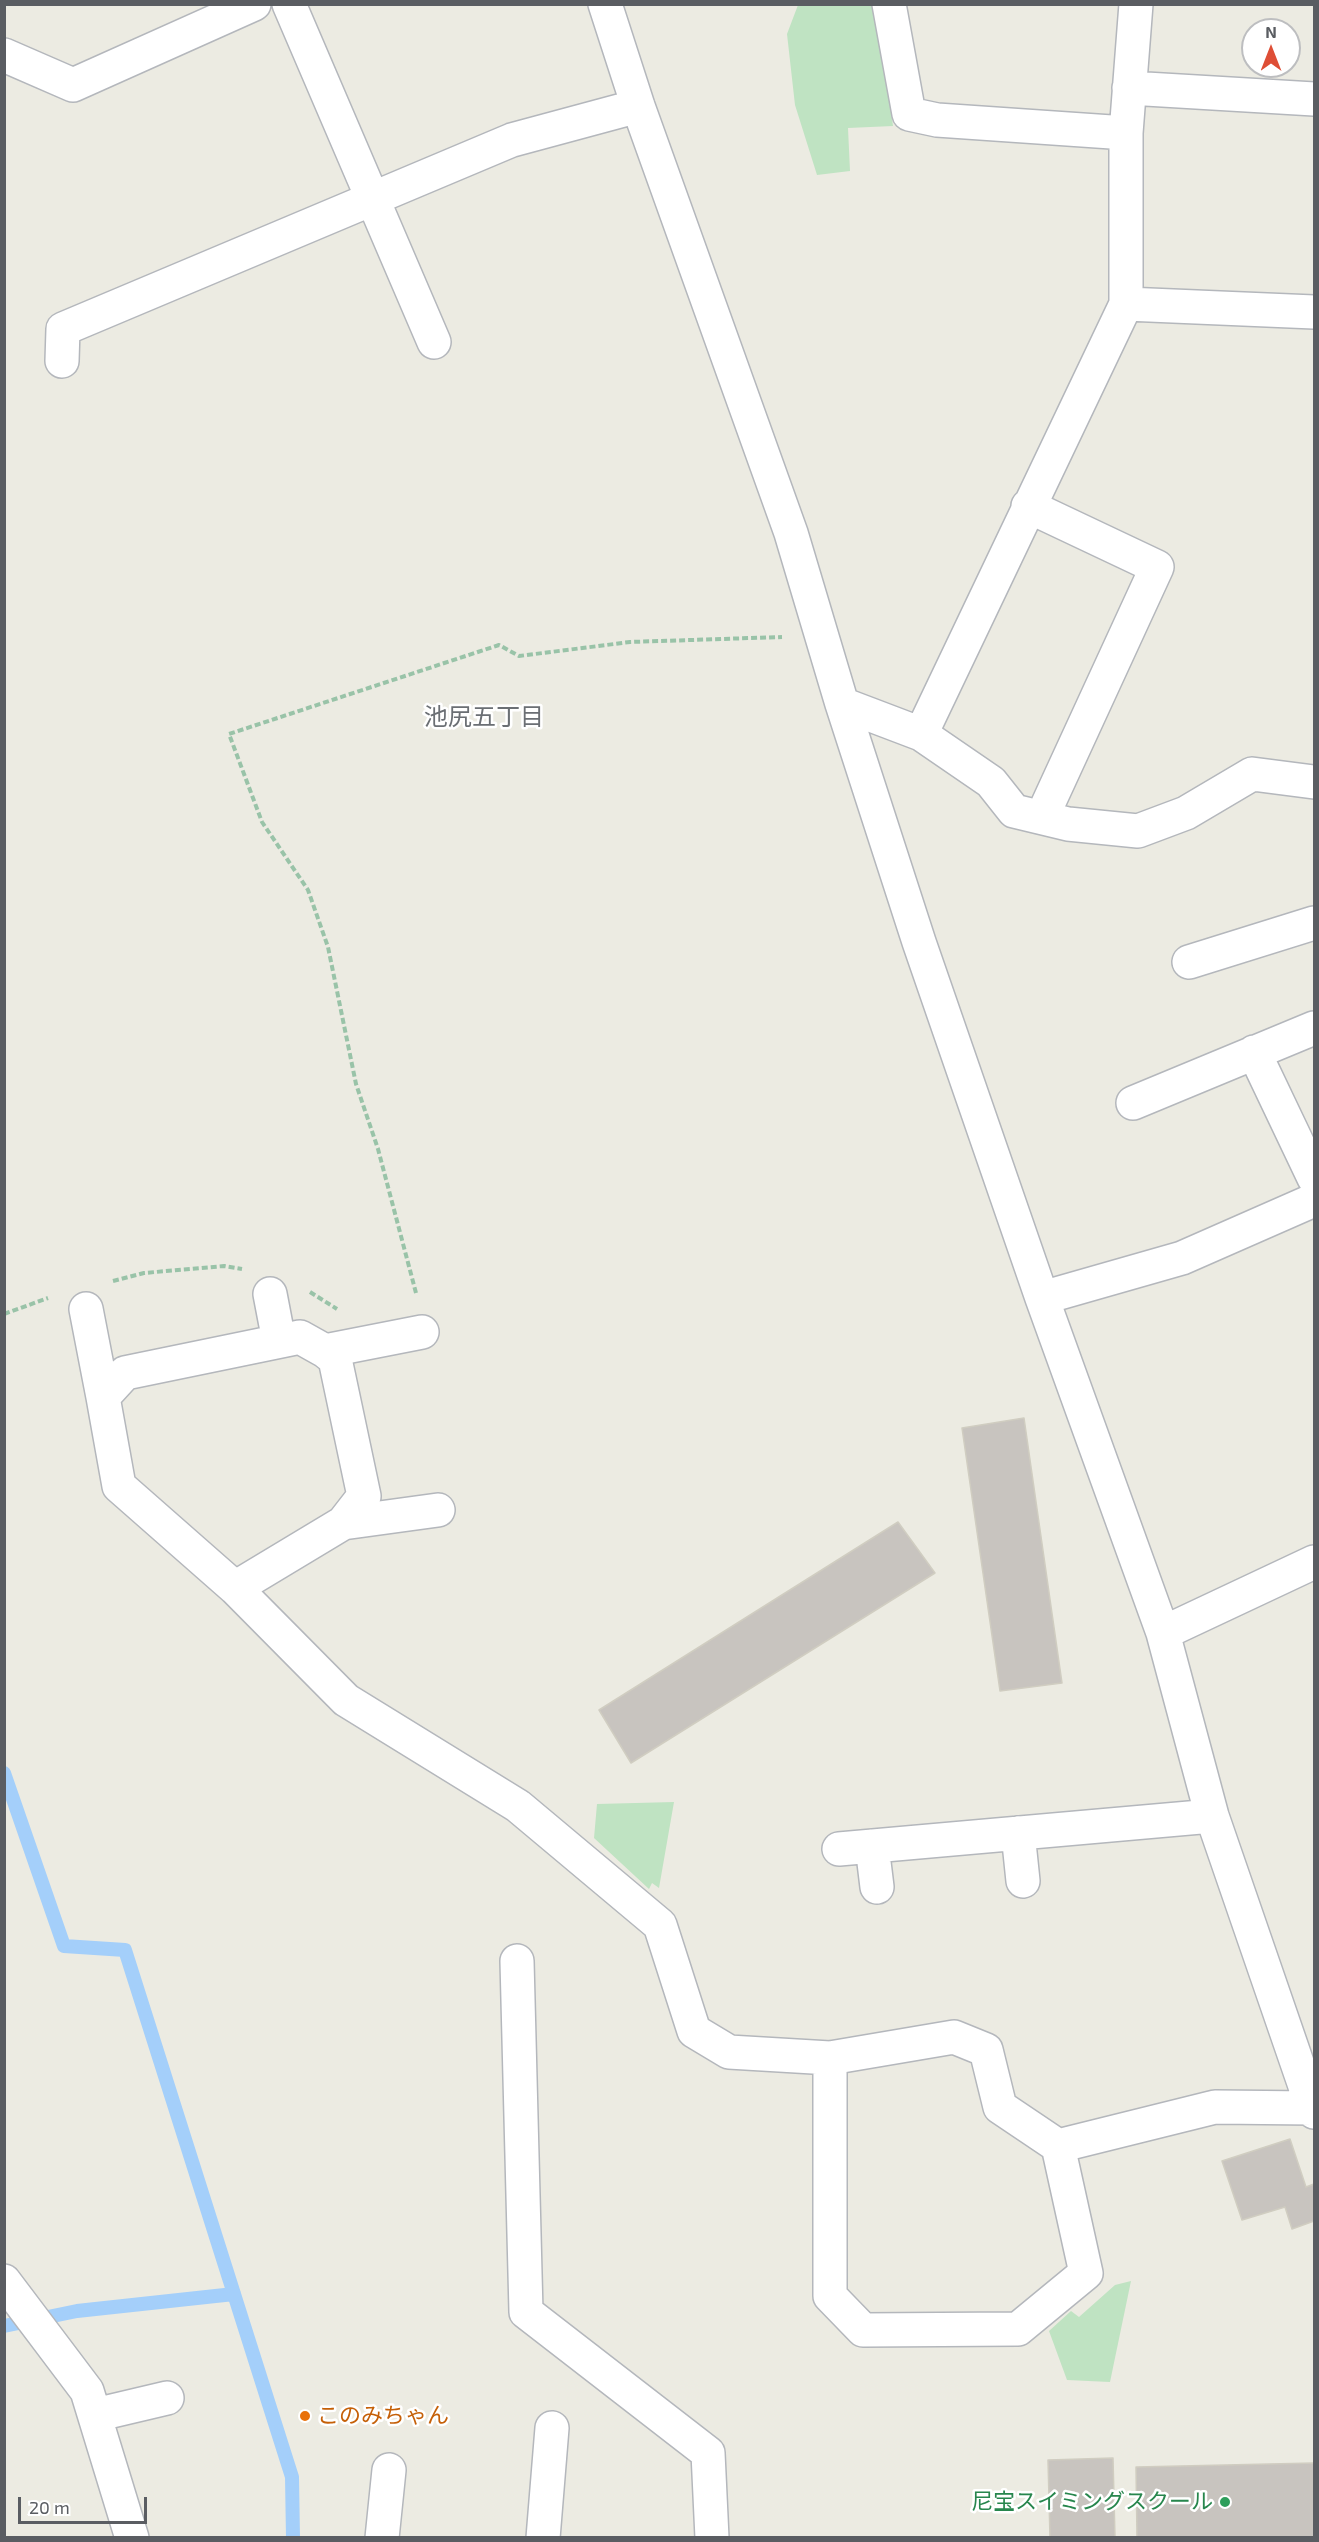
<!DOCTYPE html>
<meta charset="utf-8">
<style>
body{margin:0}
#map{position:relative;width:1319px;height:2542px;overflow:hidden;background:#ecebe2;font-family:"Exo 2",sans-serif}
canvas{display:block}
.frame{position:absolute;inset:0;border:6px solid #5a5d62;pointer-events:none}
.north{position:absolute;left:1241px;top:18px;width:60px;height:60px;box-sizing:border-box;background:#fff;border:2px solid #bdbec0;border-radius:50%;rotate:0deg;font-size:16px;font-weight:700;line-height:24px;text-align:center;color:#5a5d62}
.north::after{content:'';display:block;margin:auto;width:21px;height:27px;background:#de4e36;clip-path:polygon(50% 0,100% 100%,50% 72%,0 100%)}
.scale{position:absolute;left:18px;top:2497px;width:129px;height:27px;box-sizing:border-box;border:3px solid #5a5d62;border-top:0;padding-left:8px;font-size:18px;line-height:21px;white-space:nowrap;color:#5a5d62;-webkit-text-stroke:4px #fff;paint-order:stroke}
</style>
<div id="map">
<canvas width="1319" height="2542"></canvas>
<div class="frame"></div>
<div class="north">N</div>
<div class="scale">20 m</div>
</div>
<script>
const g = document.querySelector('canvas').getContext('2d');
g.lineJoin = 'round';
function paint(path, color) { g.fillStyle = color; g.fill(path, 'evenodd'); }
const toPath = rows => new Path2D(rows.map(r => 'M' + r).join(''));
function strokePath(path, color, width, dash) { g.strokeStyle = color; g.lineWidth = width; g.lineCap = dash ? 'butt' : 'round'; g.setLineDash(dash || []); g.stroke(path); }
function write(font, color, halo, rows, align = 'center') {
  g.font = font + ' "Exo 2","Noto Sans JP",sans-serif'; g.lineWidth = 5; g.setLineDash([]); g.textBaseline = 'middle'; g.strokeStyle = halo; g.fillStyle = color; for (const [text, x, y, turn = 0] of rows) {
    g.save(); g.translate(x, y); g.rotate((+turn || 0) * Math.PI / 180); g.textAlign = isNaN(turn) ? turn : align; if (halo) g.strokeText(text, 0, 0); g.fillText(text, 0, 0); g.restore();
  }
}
paint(toPath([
 [798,5,876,5,893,126,848,128,850,171,817,175,795,105,787,34],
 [674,1802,659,1888,652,1883,649,1889,594,1838,597,1804],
 [1131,2281,1110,2382,1067,2380,1049,2331,1071,2311,1079,2317,1115,2285]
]), '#bfe3c2');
strokePath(toPath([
 [4,1773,64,1946,125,1950,292,2477,293,2538],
 [4,2326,77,2311,234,2294]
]), '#a4cffa', 14);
const building = toPath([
 [1024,1418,1062,1683,1000,1691,962,1428,1024,1418],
 [898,1522,935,1573,631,1763,599,1710,898,1522],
 [1290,2139,1306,2187,1314,2184,1314,2221,1292,2229,1285,2207,1242,2220,1222,2161,1290,2139],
 [1113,2458,1115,2538,1050,2538,1048,2460,1113,2458],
 [1314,2463,1314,2538,1137,2538,1136,2467,1314,2463]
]);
paint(building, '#c8c4bf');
strokePath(building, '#d0cdc1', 1.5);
const minor = toPath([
 [289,4,434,342],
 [605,4,638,106,791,533,842,704,919,942,1042,1298,1163,1633,1212,1816,1314,2112],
 [889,4,909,114,937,120,1126,133],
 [4,55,73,85,254,4],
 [1129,88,1314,99],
 [1126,304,1126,133,1136,4],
 [62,361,63,329,512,140,638,106],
 [1028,506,1157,567,1042,817],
 [842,704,921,734,991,782,1014,811,1068,824,1138,831,1186,813,1252,774,1314,782],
 [921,734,1126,304,1314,312],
 [1189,962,1314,923],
 [1254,1052,1314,1178],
 [1133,1103,1314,1028],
 [270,1294,279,1341],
 [1042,1298,1182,1258,1314,1200],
 [86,1309,103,1397],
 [325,1351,422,1332],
 [343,1523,438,1510],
 [235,1588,343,1523,364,1496,335,1359,325,1351,300,1337,125,1373,103,1397,119,1486,235,1588,346,1700,518,1806,660,1925,694,2031,729,2052,830,2058,954,2037,986,2050,1000,2107,1058,2146,1215,2107,1313,2108],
 [1163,1633,1314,1562],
 [1018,1833,1023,1881],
 [872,1846,877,1887],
 [839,1849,1212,1816],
 [517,1961,526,2312,708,2453,712,2538],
 [830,2058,830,2296,863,2330,1018,2329,1086,2273,1058,2146],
 [4,2281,87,2391,132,2538],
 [95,2415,167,2398],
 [382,2538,389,2470],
 [543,2538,552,2428]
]);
strokePath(minor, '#b4b7bc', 36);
strokePath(toPath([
 [113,1281,144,1273,224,1266,242,1269],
 [310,1292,337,1309],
 [416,1293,378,1149,356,1084,328,947,308,890,262,822,229,734,499,645,519,656,630,642,782,637],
 [4,1314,48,1298]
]), '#99c3a8', 4, [6, 3]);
strokePath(minor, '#fff', 33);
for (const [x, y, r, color] of [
 [305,2416,6,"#e8710a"],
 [1225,2502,6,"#2e9e5b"]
]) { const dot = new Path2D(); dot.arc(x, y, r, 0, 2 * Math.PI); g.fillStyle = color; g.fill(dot); strokePath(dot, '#fff', 2); }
write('22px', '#c56008', '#fff', [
 ["このみちゃん",317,2416]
], 'left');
write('22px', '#27864d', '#fff', [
 ["尼宝スイミングスクール",1213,2502]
], 'right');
write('24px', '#6b6f74', '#fff', [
 ["池尻五丁目",484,717]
]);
</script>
